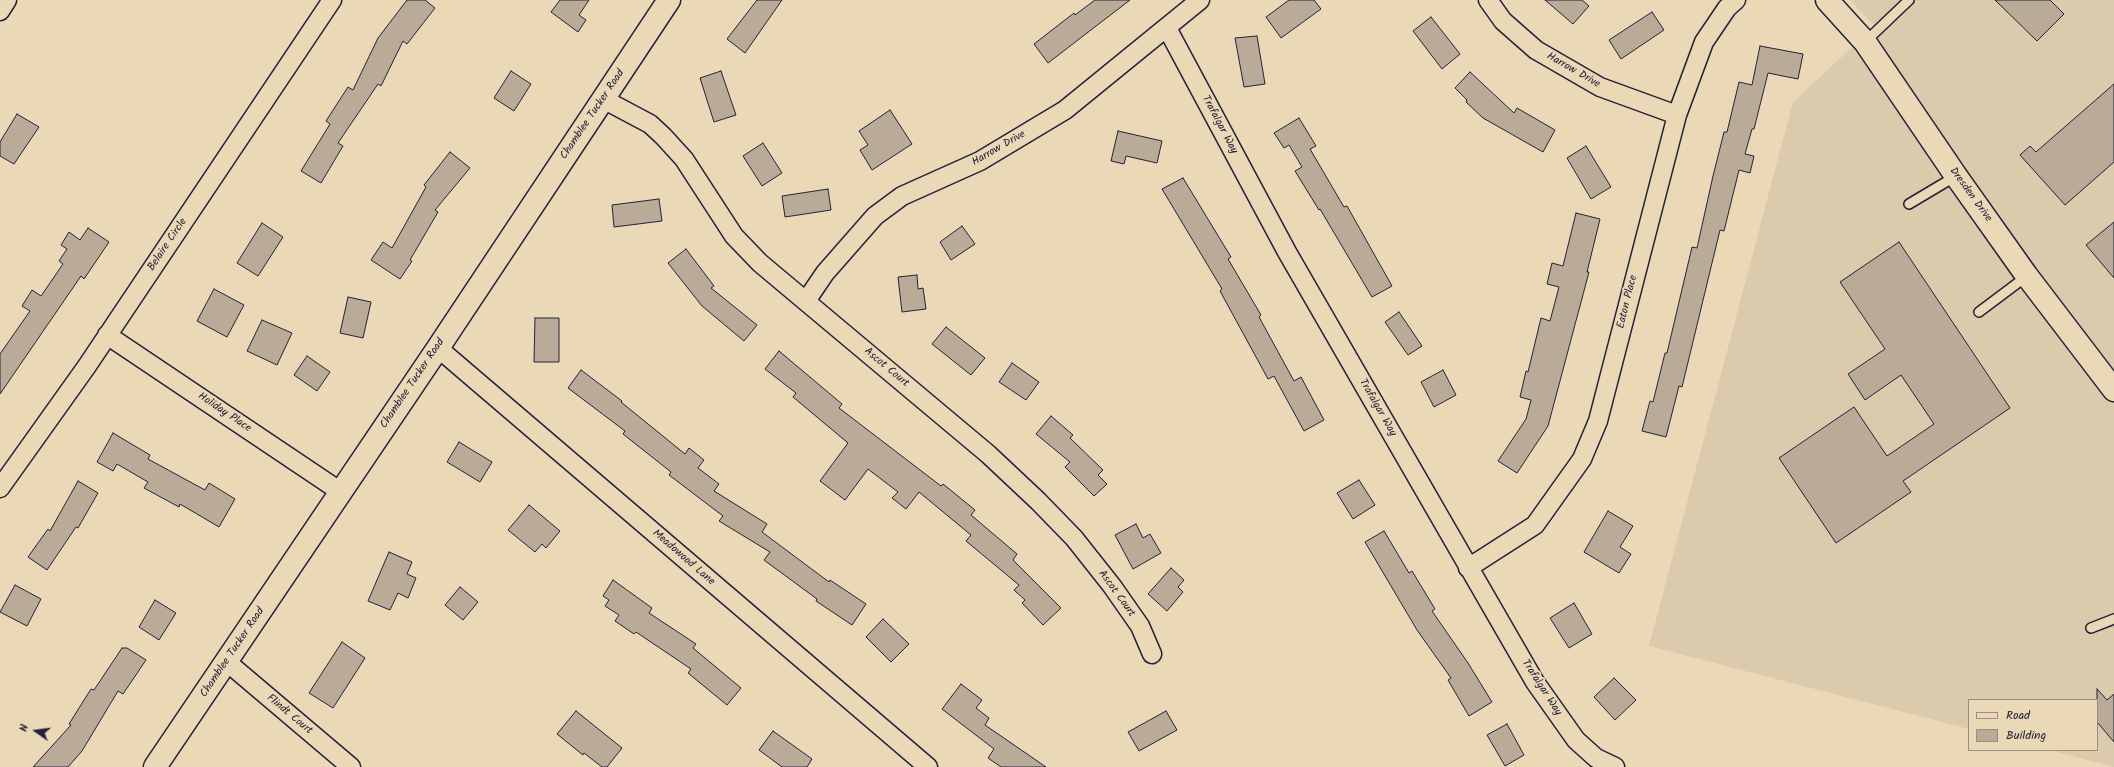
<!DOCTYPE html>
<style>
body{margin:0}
#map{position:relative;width:2114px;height:767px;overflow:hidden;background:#ebd8b6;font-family:Kalam,sans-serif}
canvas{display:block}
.legend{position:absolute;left:1968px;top:699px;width:130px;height:52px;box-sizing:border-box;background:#ebd8b6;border:1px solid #9b8f85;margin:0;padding:5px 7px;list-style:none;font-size:12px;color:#22223b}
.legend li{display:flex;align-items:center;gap:8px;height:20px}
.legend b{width:20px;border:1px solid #9b8f85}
.north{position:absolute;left:16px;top:711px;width:40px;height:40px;-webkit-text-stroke:3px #ebd8b6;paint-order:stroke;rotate:284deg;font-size:11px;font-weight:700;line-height:16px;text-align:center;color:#22223b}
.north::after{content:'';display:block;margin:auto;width:14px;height:18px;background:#22223b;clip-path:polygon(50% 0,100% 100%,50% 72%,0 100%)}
</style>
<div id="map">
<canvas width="2114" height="767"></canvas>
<ul class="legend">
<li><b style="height:5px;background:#ebd8b6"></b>Road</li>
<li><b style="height:11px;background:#b9ab97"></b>Building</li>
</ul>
<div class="north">N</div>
</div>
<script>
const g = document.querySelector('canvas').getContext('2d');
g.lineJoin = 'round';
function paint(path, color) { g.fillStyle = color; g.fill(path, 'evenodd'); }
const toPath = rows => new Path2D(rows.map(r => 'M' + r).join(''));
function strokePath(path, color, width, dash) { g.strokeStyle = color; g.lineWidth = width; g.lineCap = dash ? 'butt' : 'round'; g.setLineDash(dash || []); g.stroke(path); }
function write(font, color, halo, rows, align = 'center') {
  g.font = font + ' Kalam,sans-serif'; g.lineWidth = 4; g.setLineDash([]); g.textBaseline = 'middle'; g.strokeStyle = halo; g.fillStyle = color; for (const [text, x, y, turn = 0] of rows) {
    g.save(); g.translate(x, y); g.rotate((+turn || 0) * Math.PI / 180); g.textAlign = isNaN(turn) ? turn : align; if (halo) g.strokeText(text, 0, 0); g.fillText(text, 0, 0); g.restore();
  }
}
paint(toPath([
 [1850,0,2114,0,2114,767,2050,750,2097,750,2097,700,1969,700,1969,729,1649,646,1793,102,1875,26]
]), '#dccaad');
const building = toPath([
 [407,0,425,0,435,8,407,44,403,41,381,86,378,84,338,143,343,146,321,183,301,171,330,124,326,121,348,87,353,90,378,38,407,0],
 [560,0,589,0,579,15,586,20,578,32,551,12,560,0],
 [757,0,782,0,745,53,727,39,757,0],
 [1095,0,1130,0,1048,63,1034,44,1074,13,1075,15,1095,0],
 [1289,0,1314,0,1321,9,1281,38,1266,17,1289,0],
 [1545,0,1582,0,1589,6,1573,24,1545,0],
 [1995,0,2050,0,2064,14,2037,41,1995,0],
 [1652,12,1664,30,1621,59,1609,40,1652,12],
 [1431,17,1460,54,1442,69,1413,31,1431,17],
 [1257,36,1265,84,1244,87,1235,38,1257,36],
 [1760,46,1803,54,1798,79,1768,73,1754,129,1752,129,1745,154,1754,156,1750,173,1739,170,1724,231,1720,230,1682,387,1679,386,1666,437,1642,431,1650,401,1653,402,1665,353,1667,353,1692,247,1697,248,1713,176,1724,132,1727,132,1739,82,1752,85,1760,46],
 [511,71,531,84,514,111,494,98,511,71],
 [721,71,736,115,714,122,700,78,721,71],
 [1470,72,1514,113,1517,108,1555,130,1543,152,1483,118,1466,102,1467,100,1455,88,1470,72],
 [2114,84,2114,162,2065,205,2020,155,2030,146,2036,152,2114,84],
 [890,110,912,144,872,170,860,150,868,145,859,131,890,110],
 [17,114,39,127,14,164,0,156,0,142,17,114],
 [1299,118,1316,146,1310,149,1344,207,1347,206,1392,286,1372,297,1320,209,1319,210,1295,171,1302,167,1289,145,1284,148,1274,133,1299,118],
 [1118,131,1162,141,1157,163,1126,156,1124,164,1111,161,1118,131],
 [763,143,782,173,762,186,743,156,763,143],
 [1586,146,1611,187,1591,199,1567,158,1586,146],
 [450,152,470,168,435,210,438,212,410,260,412,261,400,279,371,260,383,242,392,248,426,187,424,185,450,152],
 [1183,178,1231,257,1228,259,1261,315,1259,317,1294,381,1301,377,1324,420,1304,431,1274,376,1268,379,1220,291,1222,289,1162,189,1183,178],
 [828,189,831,210,785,217,782,196,828,189],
 [659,199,662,221,614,227,612,205,659,199],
 [1576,213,1600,219,1587,272,1589,272,1548,426,1517,473,1498,461,1526,419,1531,400,1520,397,1526,371,1528,372,1541,318,1550,321,1559,287,1547,284,1552,263,1563,266,1576,213],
 [2114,222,2114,278,2086,245,2114,222],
 [262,223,283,237,258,276,237,263,262,223],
 [962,226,975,244,951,260,940,242,962,226],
 [88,228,109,242,84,279,81,276,0,394,0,354,30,311,22,306,32,290,41,296,63,264,59,261,67,249,61,245,69,232,80,240,88,228],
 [1899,242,2010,408,1903,481,1911,492,1836,543,1779,458,1854,407,1887,456,1934,424,1901,375,1865,400,1848,374,1885,349,1840,282,1899,242],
 [686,249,714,286,711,288,757,325,744,341,702,306,668,263,686,249],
 [917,275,918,289,923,288,926,309,902,312,898,277,917,275],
 [214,289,244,305,227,337,197,321,214,289],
 [348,297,371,302,363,338,340,333,348,297],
 [1399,312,1422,346,1408,355,1385,322,1399,312],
 [535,318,559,318,559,362,534,362,535,318],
 [262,320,292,333,277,365,247,351,262,320],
 [946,327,985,358,971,375,932,344,946,327],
 [779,351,842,404,839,408,941,486,943,484,975,510,971,515,1017,554,1013,560,1061,608,1043,625,1022,603,1025,600,1014,590,1019,585,966,541,971,535,919,492,906,509,892,498,898,492,868,469,845,500,820,481,848,443,793,397,796,393,765,369,779,351],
 [307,356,330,372,317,391,294,375,307,356],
 [1012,363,1039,382,1026,400,999,382,1012,363],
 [581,370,622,401,621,402,685,454,689,448,704,460,698,468,719,484,714,491,767,524,762,532,829,582,830,580,866,604,852,625,816,601,817,599,764,560,770,552,719,521,723,516,669,475,671,472,623,434,625,431,568,388,581,370],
 [1443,370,1456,395,1434,407,1421,382,1443,370],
 [1051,416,1073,435,1070,438,1103,470,1098,475,1107,484,1094,496,1065,467,1070,462,1036,434,1051,416],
 [113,433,150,455,148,459,205,490,209,483,235,499,219,527,180,504,179,507,144,488,148,482,117,464,113,471,97,462,113,433],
 [459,442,492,462,480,482,447,462,459,442],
 [1359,480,1375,505,1353,519,1337,493,1359,480],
 [78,481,98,493,78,528,76,527,47,570,28,557,48,529,50,531,78,481],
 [529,505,560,531,546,548,542,544,535,552,508,530,529,505],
 [1608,511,1633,526,1620,547,1631,554,1619,573,1584,552,1608,511],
 [1136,524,1143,538,1150,534,1161,553,1133,569,1115,535,1136,524],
 [1384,531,1409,573,1412,571,1435,609,1432,611,1468,663,1492,702,1469,716,1448,680,1451,678,1417,630,1365,542,1384,531],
 [389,552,412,562,407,574,416,578,408,598,398,593,390,610,368,601,389,552],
 [1171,568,1184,580,1178,587,1183,592,1167,611,1148,594,1171,568],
 [613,580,652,608,649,613,696,644,693,648,741,688,727,705,688,673,691,669,636,632,634,634,615,621,619,615,605,606,609,600,603,596,613,580],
 [15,585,41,599,27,626,0,612,15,585],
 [460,587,478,602,463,620,445,605,460,587],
 [155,600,176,613,159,640,139,627,155,600],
 [1574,603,1592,634,1569,648,1550,618,1574,603],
 [883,619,909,644,891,662,866,637,883,619],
 [342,642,365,658,333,708,309,693,342,642],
 [122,648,127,648,146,660,123,694,118,691,82,751,68,767,33,767,71,725,69,724,91,689,94,690,122,648],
 [1614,678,1636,700,1615,720,1594,697,1614,678],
 [961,684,982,700,976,708,989,718,985,725,1046,767,1001,767,988,758,994,749,942,709,961,684],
 [2097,689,2107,700,2114,694,2114,742,2097,722,2097,689],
 [576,711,622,748,607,767,602,767,584,753,583,755,557,734,576,711],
 [1166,711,1177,730,1139,751,1128,732,1166,711],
 [1507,724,1524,755,1505,766,1487,735,1507,724],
 [773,731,812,759,807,767,782,767,759,750,773,731]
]);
paint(building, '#b9ab97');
strokePath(building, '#22223b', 1);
const service = toPath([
 [1865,42,1909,0],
 [1909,204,1956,176],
 [1979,312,2027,276],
 [2091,628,2114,619]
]);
const minor = toPath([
 [1488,0,1503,21,1536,50,1600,87,1677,115],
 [0,11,7,0],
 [1167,28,1287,252,1535,682,1576,740,1596,758,1615,767],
 [603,99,650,124,663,136,684,159,734,236,760,263,988,454,1038,501,1074,538,1112,586,1140,626,1152,654],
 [806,301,825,273,875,216,902,196,980,161,1065,110,1200,0],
 [107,335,341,492],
 [438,348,928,767],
 [0,488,87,366,332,0],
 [1468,568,1535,525,1582,459,1598,421,1677,115,1704,42,1727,8,1736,0],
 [227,662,351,767]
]);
const tertiary = toPath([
 [1827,0,1865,42,1956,176,2027,276,2114,390]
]);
const secondary = toPath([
 [155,767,438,348,669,0]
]);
strokePath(service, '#22223b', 12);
strokePath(minor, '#22223b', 21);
strokePath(tertiary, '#22223b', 25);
strokePath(secondary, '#22223b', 25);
strokePath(service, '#ebd8b6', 9);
strokePath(minor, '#ebd8b6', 18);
strokePath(tertiary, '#ebd8b6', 22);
strokePath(secondary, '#ebd8b6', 22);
write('11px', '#22223b', '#ebd8b6', [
 ["Harrow Drive",1573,71,30],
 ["Chamblee Tucker Road",593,115,-56],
 ["Trafalgar Way",1219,125,62],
 ["Harrow Drive",999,149,-30],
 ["Dresden Drive",1970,195,54],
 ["Belaire Circle",168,245,-56],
 ["Eaton Place",1628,302,-76],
 ["Ascot Court",886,368,40],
 ["Chamblee Tucker Road",413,384,-56],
 ["Trafalgar Way",1377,408,60],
 ["Holiday Place",224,413,34],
 ["Meadowood Lane",683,558,41],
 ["Ascot Court",1116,594,54],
 ["Chamblee Tucker Road",233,653,-56],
 ["Trafalgar Way",1541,688,57],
 ["Flindt Court",289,715,40]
]);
</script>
